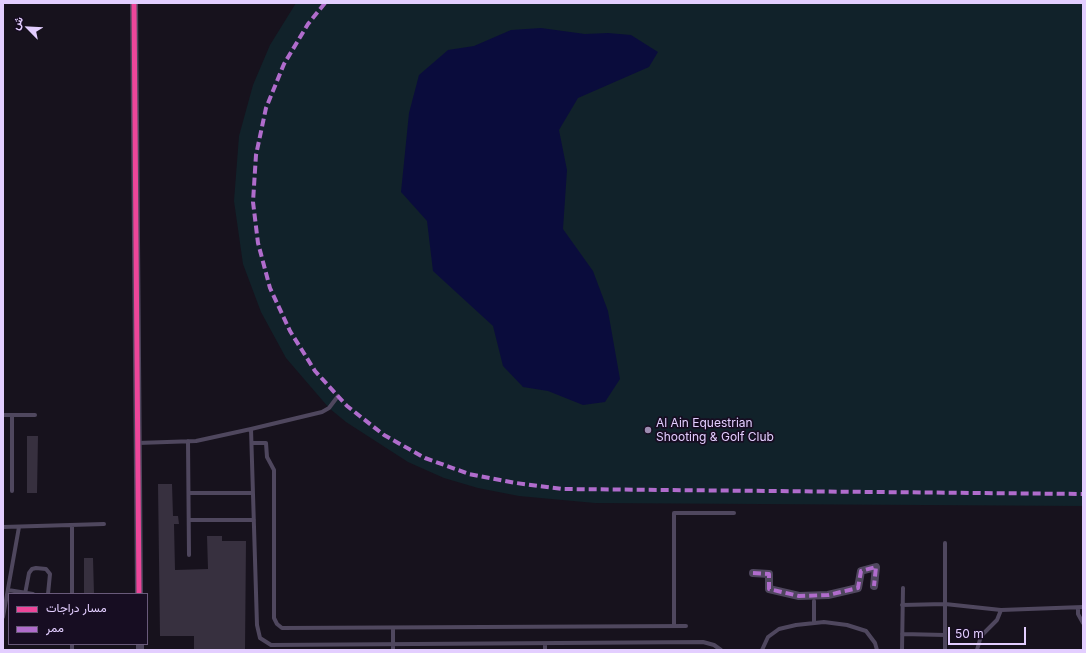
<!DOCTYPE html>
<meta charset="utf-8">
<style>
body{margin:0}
#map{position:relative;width:1086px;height:653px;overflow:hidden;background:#17121d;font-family:Inter,Vazirmatn,sans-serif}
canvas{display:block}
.frame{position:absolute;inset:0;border:4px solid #e3ceff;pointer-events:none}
.legend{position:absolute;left:8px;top:593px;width:140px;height:52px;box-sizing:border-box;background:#170d22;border:1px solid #695a7a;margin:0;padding:5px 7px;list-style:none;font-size:12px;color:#e3ceff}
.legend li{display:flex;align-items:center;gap:8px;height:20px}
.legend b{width:20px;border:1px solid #695a7a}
.north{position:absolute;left:8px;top:8px;width:40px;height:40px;-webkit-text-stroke:3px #170d22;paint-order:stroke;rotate:294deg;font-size:11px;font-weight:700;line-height:16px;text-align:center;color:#e3ceff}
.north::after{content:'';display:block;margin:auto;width:14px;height:18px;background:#e3ceff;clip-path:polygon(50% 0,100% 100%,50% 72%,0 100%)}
.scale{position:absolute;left:948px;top:627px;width:78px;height:18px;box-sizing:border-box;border:2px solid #e3ceff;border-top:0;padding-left:5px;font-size:12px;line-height:14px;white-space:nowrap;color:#e3ceff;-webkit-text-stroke:3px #170d22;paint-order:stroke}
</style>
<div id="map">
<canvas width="1086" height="653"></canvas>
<div class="frame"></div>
<ul class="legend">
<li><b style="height:5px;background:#ed469a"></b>مسار دراجات</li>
<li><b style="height:5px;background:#b06ccc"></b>ممر</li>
</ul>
<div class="north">ش</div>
<div class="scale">50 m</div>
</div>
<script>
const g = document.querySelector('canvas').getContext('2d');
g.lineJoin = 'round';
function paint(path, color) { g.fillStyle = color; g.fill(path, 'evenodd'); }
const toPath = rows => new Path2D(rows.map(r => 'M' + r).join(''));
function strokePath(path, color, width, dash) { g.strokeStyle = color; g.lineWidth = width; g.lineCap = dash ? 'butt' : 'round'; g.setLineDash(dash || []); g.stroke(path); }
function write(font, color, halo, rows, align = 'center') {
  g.font = font + ' Inter,sans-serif'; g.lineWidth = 3.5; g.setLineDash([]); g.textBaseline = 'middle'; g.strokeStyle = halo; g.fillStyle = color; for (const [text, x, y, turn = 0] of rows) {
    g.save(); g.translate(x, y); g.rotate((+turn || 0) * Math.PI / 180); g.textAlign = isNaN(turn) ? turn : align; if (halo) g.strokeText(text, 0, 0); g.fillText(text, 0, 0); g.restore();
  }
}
paint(toPath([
 [296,3,1083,3,1083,506,595,503,519,496,478,488,444,478,408,462,346,422,329,408,286,358,261,312,243,264,234,201,239,136,253,85,270,45]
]), '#11222a');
paint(toPath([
 [541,28,585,34,608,33,631,35,658,52,649,67,578,98,559,130,567,170,563,229,593,271,608,311,620,379,605,402,583,405,548,391,523,387,503,366,493,326,433,271,427,221,401,192,409,113,419,75,448,50,474,46,511,30]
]), '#0a0c3c');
paint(toPath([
 [27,436,38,436,37,493,27,493],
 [158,484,172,484,173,516,178,516,179,524,174,524,175,570,208,569,207,536,222,536,222,541,246,541,245,650,194,650,194,636,160,636],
 [84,558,93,558,94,594,84,594]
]), '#37303f');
strokePath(toPath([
 [3,415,35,415],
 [12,415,12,491],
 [251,429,257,625,260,638,271,645,703,642,714,645,721,650],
 [188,441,189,555],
 [138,443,196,441,251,429,322,412,329,408,338,396],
 [252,443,266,443,267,457,274,470,274,618,277,624,282,628,686,626],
 [189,493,253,493],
 [189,520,254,520],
 [3,527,104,524],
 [945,543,945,650],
 [8,590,33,594],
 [25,594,29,573,32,569,36,568,46,569,50,574,48,594],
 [72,594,72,525],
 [814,601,814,622],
 [902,605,945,604,1001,610,1083,607],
 [1078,608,1078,614,1083,623],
 [3,617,19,527],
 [674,626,674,513,734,513],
 [393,628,393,650],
 [902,634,945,635],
 [72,650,72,644],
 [545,650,545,644],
 [762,650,768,637,779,629,796,625,824,622,847,625,866,631,875,643,877,650],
 [902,650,903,588],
 [977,650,981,636,997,620,1001,610]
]), '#4f475e', 4);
strokePath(toPath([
 [134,3,139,594],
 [753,573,769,574,769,589,799,596,828,595,858,588,861,571,876,567,874,586],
 [140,644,140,650]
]), '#4f475e', 8);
strokePath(toPath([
 [325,3,308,24,284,64,266,108,256,155,253,202,258,243,270,288,290,331,315,371,347,406,384,435,425,458,469,474,516,483,563,489,1083,494],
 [753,573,769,574,769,589,799,596,828,595,858,588,861,571,876,567,874,586]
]), '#b06ccc', 4, [8, 4]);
strokePath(toPath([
 [134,3,139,594]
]), '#ed469a', 5);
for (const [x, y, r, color] of [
 [648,430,4,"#9c8cb0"]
]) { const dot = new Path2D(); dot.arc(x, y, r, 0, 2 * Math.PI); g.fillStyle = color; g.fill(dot); strokePath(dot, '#170d22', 1.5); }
write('12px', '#e3ceff', '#170d22', [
 ["Al Ain Equestrian",656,423],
 ["Shooting & Golf Club",656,437]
], 'left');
</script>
